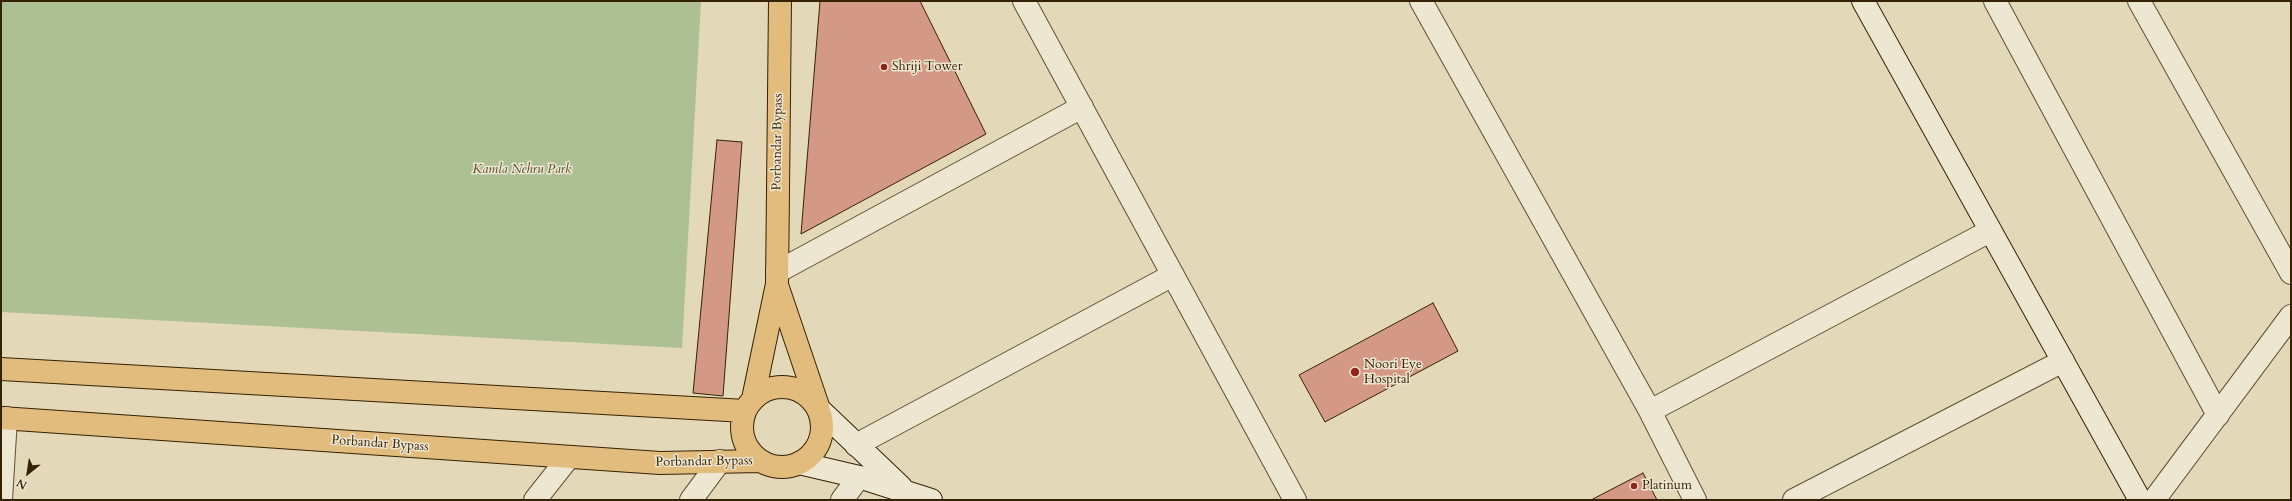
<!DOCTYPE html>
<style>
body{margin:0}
#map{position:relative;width:2292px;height:501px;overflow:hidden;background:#e3d9b8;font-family:Cardo,serif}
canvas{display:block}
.frame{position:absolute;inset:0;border:2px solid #352103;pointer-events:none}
.north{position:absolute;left:8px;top:453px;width:40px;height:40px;-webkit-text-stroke:3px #ede6d1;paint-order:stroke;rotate:210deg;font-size:11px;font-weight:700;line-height:16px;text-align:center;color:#352103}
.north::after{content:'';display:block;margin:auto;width:14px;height:18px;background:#352103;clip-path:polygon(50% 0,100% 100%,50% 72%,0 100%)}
</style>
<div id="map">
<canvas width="2292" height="501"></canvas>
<div class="frame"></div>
<div class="north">N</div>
</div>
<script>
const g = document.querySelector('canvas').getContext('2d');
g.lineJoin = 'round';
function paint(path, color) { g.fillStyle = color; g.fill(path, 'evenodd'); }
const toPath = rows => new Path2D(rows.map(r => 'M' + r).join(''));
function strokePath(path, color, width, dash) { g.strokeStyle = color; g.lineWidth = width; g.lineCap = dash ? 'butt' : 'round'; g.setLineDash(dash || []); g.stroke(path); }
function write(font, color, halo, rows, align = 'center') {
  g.font = font + ' Cardo,serif'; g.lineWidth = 3; g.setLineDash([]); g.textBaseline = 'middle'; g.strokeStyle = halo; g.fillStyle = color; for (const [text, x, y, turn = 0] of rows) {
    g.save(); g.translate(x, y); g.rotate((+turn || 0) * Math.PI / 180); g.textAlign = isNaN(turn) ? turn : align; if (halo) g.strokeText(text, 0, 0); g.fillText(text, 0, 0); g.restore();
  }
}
paint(toPath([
 [1,1,701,1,682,348,1,312]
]), '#adc094');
const building = toPath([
 [820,1,920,1,986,134,801,234,820,1],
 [717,140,742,142,723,396,693,393,717,140],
 [1433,303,1458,351,1325,422,1299,375,1433,303],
 [1643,473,1657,500,1591,500,1643,473]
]);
paint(building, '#d49985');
strokePath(building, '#352103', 1);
const minor = toPath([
 [1421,1,1650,411,1695,500],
 [1995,1,2218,415],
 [2139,1,2291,273],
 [1650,411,1990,231],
 [1,500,6,418],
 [535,500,569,457],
 [691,500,720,461],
 [842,500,859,477],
 [1794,500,2063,361],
 [2154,500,2291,316]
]);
const tertiary = toPath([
 [1024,1,1295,500],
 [777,272,1082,107],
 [856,445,1173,275]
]);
const secondary = toPath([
 [1863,1,2140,500],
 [818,408,901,487],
 [799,463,859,477,931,500]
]);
const primary = toPath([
 [777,285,818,406],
 [1,369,745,411],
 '742 427a40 40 0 1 1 80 0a40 40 0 1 1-80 0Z',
 [753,399,777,284,780,1],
 [1,418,660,463,760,461]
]);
strokePath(minor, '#604f30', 24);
strokePath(tertiary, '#604f30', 24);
strokePath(secondary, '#352103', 24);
strokePath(primary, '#352103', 24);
strokePath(minor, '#ede6d1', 22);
strokePath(tertiary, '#ede6d1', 22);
strokePath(secondary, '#ede6d1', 22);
strokePath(primary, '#e2bc7c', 22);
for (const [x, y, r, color] of [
 [884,67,4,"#8f2418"],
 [1355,372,5,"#8f2418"],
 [1634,486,4,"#8f2418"]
]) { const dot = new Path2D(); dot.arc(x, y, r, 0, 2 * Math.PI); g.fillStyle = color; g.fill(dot); strokePath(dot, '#ede6d1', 1.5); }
write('13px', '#352103', '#ede6d1', [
 ["Shriji Tower",892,67],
 ["Noori Eye",1364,365],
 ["Hospital",1364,380],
 ["Platinum",1642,486]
], 'left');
write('13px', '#352103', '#ede6d1', [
 ["Porbandar Bypass",778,142,-89],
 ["Porbandar Bypass",380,444,4],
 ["Porbandar Bypass",704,462,-1]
]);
write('italic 13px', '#534927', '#ede6d1', [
 ["Kamla Nehru Park",522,170]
]);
</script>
